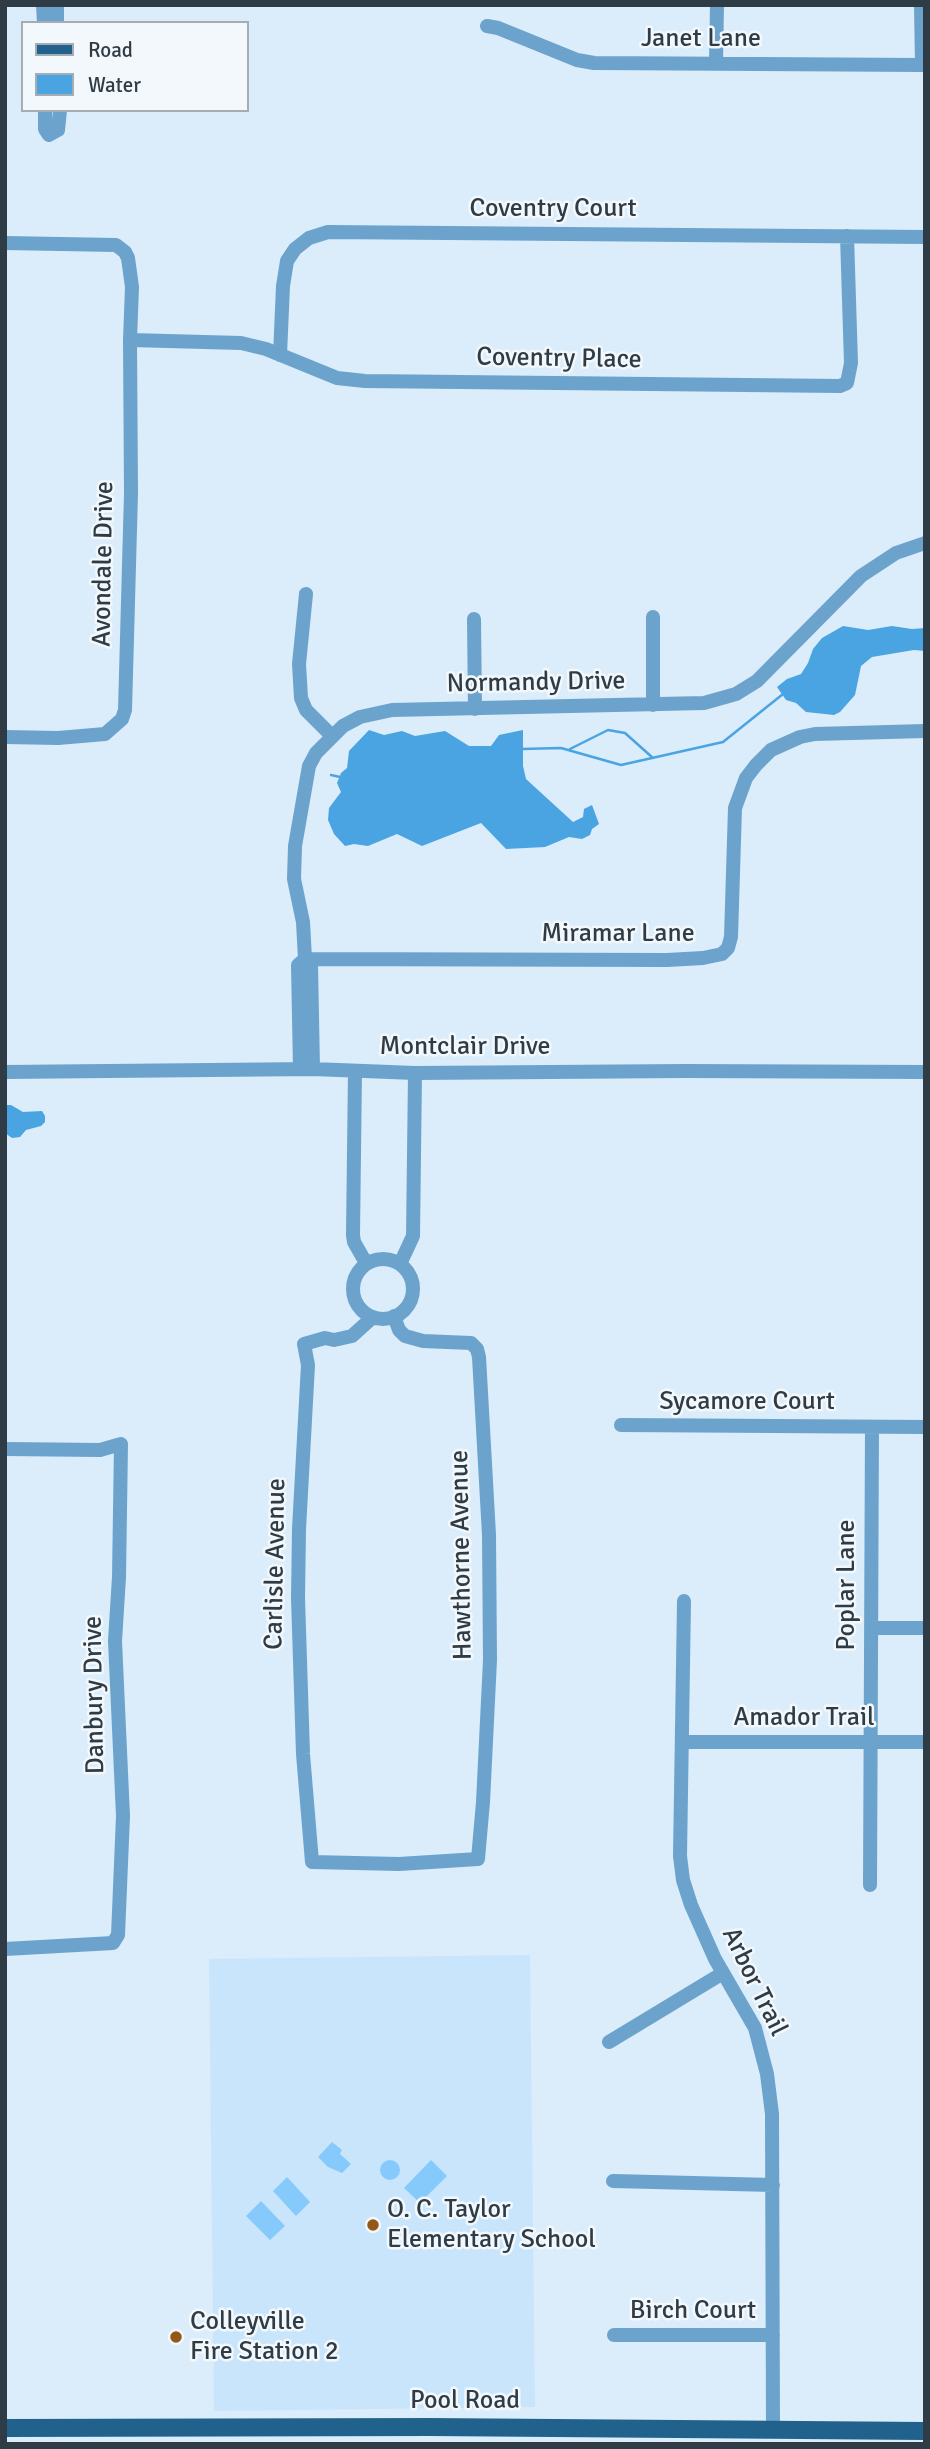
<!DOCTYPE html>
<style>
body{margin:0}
#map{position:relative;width:930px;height:2449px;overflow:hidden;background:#dbecfa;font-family:Signika,sans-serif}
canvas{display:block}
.frame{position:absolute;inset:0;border:7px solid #303c45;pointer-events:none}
.legend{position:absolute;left:21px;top:21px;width:228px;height:91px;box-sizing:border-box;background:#f2f8fc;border:2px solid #a4adb3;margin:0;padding:9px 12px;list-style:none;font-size:21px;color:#303c45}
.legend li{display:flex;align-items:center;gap:14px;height:35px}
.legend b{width:35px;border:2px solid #a4adb3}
</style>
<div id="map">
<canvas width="930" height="2449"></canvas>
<div class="frame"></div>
<ul class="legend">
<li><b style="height:9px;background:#21628d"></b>Road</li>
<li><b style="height:19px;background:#4aa4e2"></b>Water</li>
</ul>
</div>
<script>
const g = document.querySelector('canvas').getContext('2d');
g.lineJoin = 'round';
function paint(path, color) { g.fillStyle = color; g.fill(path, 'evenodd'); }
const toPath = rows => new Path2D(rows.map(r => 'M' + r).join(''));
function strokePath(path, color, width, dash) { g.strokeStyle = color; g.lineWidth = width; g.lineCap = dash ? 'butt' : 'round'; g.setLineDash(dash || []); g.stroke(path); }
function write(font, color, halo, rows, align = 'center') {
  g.font = font + ' Signika,sans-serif'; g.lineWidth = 5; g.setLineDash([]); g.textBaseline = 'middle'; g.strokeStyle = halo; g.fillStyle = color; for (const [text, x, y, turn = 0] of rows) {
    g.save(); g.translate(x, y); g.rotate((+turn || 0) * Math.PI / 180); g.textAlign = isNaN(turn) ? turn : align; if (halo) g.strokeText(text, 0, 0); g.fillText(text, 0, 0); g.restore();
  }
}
paint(toPath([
 [530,1955,535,2407,214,2411,209,1959]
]), '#c9e5fc');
paint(toPath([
 [332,2142,342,2150,340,2154,351,2164,342,2173,328,2167,318,2157],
 '380 2170a10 10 0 1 1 20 0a10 10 0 1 1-20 0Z',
 [431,2160,447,2176,420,2203,404,2188],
 [287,2177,310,2202,296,2216,273,2191],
 [261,2201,285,2226,270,2240,246,2216]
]), '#86cafc');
paint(toPath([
 [843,626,868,630,892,626,912,629,925,628,925,651,914,650,872,657,861,666,855,695,840,712,834,715,806,712,796,703,786,700,777,687,787,679,801,674,808,663,813,649,822,638],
 [369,730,384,735,402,731,415,736,445,731,469,746,491,746,499,735,523,730,523,766,526,779,573,822,583,817,584,809,592,805,599,824,592,829,590,835,582,839,569,837,545,847,506,849,481,823,422,846,397,834,368,846,354,844,345,846,334,834,328,820,329,808,341,792,337,783,341,773,347,768,349,751],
 [5,1105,11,1105,23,1112,42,1111,45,1116,45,1122,41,1126,26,1130,20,1137,12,1138,5,1133]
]), '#4aa4e2');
strokePath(toPath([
 [521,749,561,748,621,765,723,742,783,694],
 [570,749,608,730,625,733,653,758],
 [331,775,340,777]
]), '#4aa4e2', 2.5);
strokePath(toPath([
 [43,5,44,23],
 [57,5,57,23],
 [487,26,498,28,577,60,594,63,922,65,921,5],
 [716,63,717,5],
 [45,110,45,129,49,135,58,130,60,110],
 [5,243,116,245,125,252,128,258,132,287,130,340,131,493,125,710,122,719,105,734,58,738,5,737],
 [130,340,241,343,266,349,337,378,365,381,840,386,847,383,851,363,847,236],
 [280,355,283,286,287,261,295,249,309,238,328,232,925,237],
 [306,594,299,664,301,698,306,710,332,736],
 [653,617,653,705],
 [474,619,475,709],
 [300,1069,298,965,305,959,667,960,703,958,722,954,728,948,731,937,735,808,746,778,756,765,771,750,800,737,815,734,925,731],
 [313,1069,311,964,305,959,303,922,294,879,295,846,309,766,316,753,343,726,360,717,392,710,704,703,736,694,757,681,861,576,896,553,925,543],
 [355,1071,353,1235,354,1242,366,1263],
 [5,1072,313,1069,415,1073,685,1071,925,1072],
 '353 1289a30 30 0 1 1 60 0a30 30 0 1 1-60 0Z',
 [400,1264,413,1236,415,1073],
 [373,1317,352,1336,334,1340,325,1338,304,1344,308,1365,299,1529,298,1598,303,1754,312,1862,399,1864,478,1859,483,1802,490,1660,489,1535,479,1357,477,1349,471,1343,423,1341,405,1336,399,1330,394,1316],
 [621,1425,925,1427],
 [5,1449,100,1450,121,1444,119,1577,115,1641,123,1816,118,1935,113,1943,5,1949],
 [684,1601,680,1856,683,1880,691,1905,715,1959,755,2028,767,2074,772,2114,773,2429],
 [872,1628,925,1628],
 [683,1742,925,1742],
 [870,1885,872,1427],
 [609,2042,723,1973],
 [613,2181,773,2185],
 [614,2335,773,2335]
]), '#6ca3cc', 14);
strokePath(toPath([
 [5,2428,430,2427,925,2431]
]), '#21628d', 18);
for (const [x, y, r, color] of [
 [373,2225,7,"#935717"],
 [176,2337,7,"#935717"]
]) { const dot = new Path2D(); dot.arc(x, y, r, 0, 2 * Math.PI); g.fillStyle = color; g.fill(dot); strokePath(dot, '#f2f8fc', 2.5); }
write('26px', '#303c45', '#f2f8fc', [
 ["Janet Lane",701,39],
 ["Coventry Court",553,209],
 ["Coventry Place",559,359,1],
 ["Avondale Drive",104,564,-89],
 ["Normandy Drive",536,683,-1],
 ["Miramar Lane",618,934],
 ["Montclair Drive",465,1047],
 ["Sycamore Court",747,1402],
 ["Hawthorne Avenue",462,1555,-91],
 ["Carlisle Avenue",276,1564,-89],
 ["Poplar Lane",847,1585,-90],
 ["Danbury Drive",95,1695,-91],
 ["Amador Trail",804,1718],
 ["Arbor Trail",754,1982,64],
 ["Birch Court",693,2311],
 ["Pool Road",465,2401]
]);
write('26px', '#303c45', '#f2f8fc', [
 ["O. C. Taylor",387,2210],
 ["Elementary School",387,2240],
 ["Colleyville",190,2322],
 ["Fire Station 2",190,2352]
], 'left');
</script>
